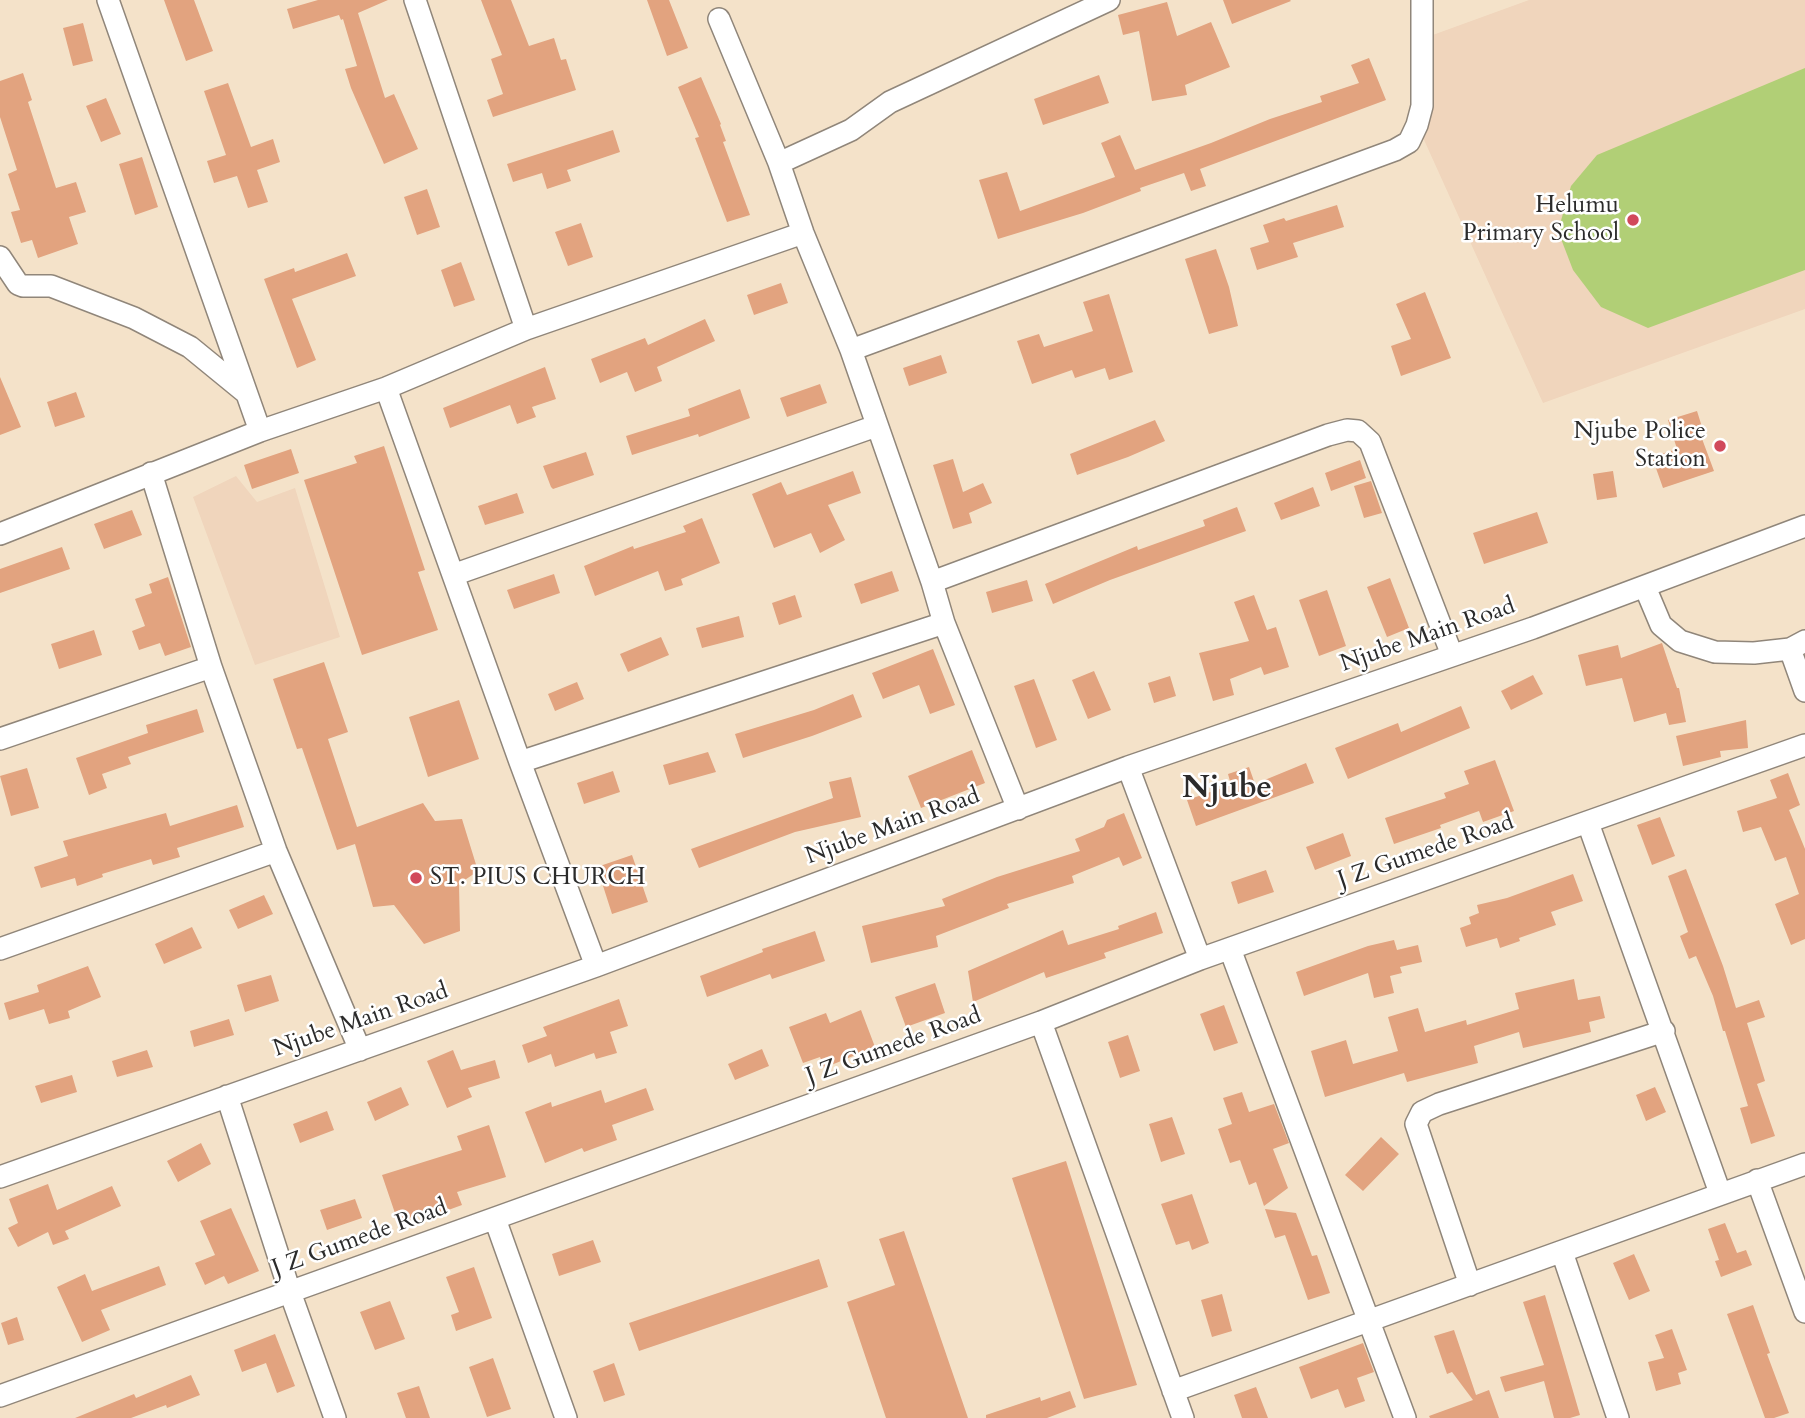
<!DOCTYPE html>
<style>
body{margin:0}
canvas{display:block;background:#f4e2c9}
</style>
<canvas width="1805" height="1418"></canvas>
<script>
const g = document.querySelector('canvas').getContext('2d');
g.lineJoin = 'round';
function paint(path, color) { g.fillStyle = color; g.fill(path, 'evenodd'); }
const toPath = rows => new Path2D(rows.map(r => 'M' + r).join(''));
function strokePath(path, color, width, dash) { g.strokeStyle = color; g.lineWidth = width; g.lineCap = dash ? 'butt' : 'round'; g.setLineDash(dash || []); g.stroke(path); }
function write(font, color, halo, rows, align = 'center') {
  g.font = font + ' Cardo,serif'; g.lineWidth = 5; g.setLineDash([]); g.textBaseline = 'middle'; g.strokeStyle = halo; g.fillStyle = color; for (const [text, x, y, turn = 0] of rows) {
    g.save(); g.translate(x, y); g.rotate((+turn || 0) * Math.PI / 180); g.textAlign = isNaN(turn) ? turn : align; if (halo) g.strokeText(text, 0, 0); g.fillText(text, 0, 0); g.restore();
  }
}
paint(toPath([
 [1529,0,1805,0,1805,309,1543,403,1420,131,1430,36],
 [236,476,257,502,295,488,340,637,255,665,193,497]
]), '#f0d5bc');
paint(toPath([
 [1805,68,1805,270,1648,328,1601,307,1573,270,1558,231,1571,186,1597,155]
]), '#b1cf76');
paint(toPath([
 [164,0,194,0,213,51,186,61],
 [318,0,388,0,358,13,385,98,394,94,418,149,384,164,351,88,345,69,357,66,343,19,341,20,339,15,293,29,287,9],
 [481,0,511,0,529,46,554,38,561,60,566,59,576,90,493,117,487,100,503,94,491,59,502,55],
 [647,0,669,0,688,48,667,56],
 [1223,0,1290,0,1291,1,1232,24],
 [1167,2,1177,36,1211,22,1230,67,1185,85,1187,95,1152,101,1139,31,1123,35,1118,15],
 [83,23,93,61,73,66,63,28],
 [1369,58,1386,100,1200,169,1206,186,1191,191,1184,173,1140,188,1141,191,1083,213,998,239,979,180,1007,172,1020,211,1115,177,1101,143,1120,135,1135,170,1211,143,1270,119,1322,102,1320,96,1359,83,1351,65],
 [23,73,32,100,28,102,56,188,76,182,86,212,69,217,78,244,38,258,32,240,21,243,11,212,20,210,8,174,17,170,0,117,0,81],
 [1099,75,1109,103,1043,125,1034,99],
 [701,77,721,124,720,125,726,141,723,142,750,215,727,222,695,138,699,137,678,87],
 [228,83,251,147,273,139,280,162,257,170,268,202,248,208,237,176,214,183,207,161,226,155,204,91],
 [106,98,121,134,101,142,86,106],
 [613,130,620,152,567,170,571,181,547,189,542,173,513,182,507,164],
 [142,157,158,207,135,215,119,164],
 [427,189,440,227,417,235,404,197],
 [1337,205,1344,227,1293,243,1298,257,1257,270,1250,248,1269,242,1263,225,1284,218,1286,221],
 [581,223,593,257,568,266,555,232],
 [1216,249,1229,287,1238,326,1209,334,1185,259],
 [347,253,356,276,292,299,316,360,297,368,264,279,294,268,295,272],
 [461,262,475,300,454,307,441,270],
 [781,283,788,303,754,315,747,295],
 [1425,292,1451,358,1401,376,1391,346,1411,339,1396,304],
 [1109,294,1133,372,1109,380,1105,368,1075,378,1072,370,1032,384,1017,341,1039,334,1044,347,1093,331,1083,302],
 [705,319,715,341,657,367,662,381,635,392,627,372,600,383,591,359,645,338,648,345],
 [941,355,947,373,909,386,903,368],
 [545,367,556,399,532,407,536,417,517,424,510,405,450,428,443,408],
 [0,377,21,427,0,435],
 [820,384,827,403,787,417,780,398],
 [740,389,750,418,699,437,698,434,632,455,626,436,690,416,688,409],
 [76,392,85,417,55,427,47,402],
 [1697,411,1702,427,1698,428,1714,471,1663,488,1652,457,1677,449,1668,420],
 [1155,420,1165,441,1128,457,1077,475,1070,454],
 [384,446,425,570,418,572,438,630,362,655,304,480,357,463,354,456],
 [291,449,299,473,252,489,244,465],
 [586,452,594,475,553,489,551,487,543,466],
 [953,459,963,492,983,483,992,503,969,513,972,523,953,529,933,465],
 [1360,460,1366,478,1331,491,1325,473],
 [853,471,861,493,828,505,845,540,820,553,811,533,774,548,752,494,781,482,787,495],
 [1613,471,1617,497,1597,500,1593,474],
 [1371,481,1382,513,1364,518,1354,486],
 [1313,487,1320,506,1281,520,1274,503],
 [517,493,524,513,485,525,478,506],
 [1237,507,1246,531,1110,580,1053,604,1045,584,1137,546,1138,550,1205,526,1203,520],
 [132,510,142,535,104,549,94,524],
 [1537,512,1548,543,1484,564,1473,533],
 [702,518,720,563,681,579,683,585,665,591,658,571,595,596,584,566,633,546,634,549,686,532,683,526],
 [62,547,70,569,0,593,0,569],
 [892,571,899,591,861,604,854,584],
 [554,574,560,593,514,609,507,590],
 [168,577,191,647,165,656,160,643,139,650,132,631,145,626,135,599,152,593,149,584],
 [1390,578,1409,628,1387,637,1367,587],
 [1027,580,1033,601,992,613,986,592],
 [1327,590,1346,646,1319,656,1299,600],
 [795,595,802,617,779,625,772,603],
 [1254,595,1267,630,1276,627,1289,667,1264,675,1261,667,1230,679,1234,695,1213,701,1199,653,1249,641,1234,602],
 [739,616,744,637,702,648,696,628],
 [94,630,102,655,59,669,51,644],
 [661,637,669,655,628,672,620,654],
 [1662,643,1677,688,1679,688,1686,722,1669,725,1666,713,1634,722,1622,678,1586,686,1578,655,1618,645,1621,658],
 [933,649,955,705,930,714,919,685,883,699,872,673],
 [324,662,348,732,328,739,357,827,423,803,435,821,462,819,478,871,459,884,460,931,424,944,394,905,373,907,355,844,337,850,302,748,297,749,273,679],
 [1094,671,1111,710,1088,719,1072,680],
 [1533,675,1543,694,1511,710,1501,691],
 [1170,676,1176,696,1154,703,1148,683],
 [1034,679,1057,740,1036,748,1014,686],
 [577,682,584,699,555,711,548,694],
 [853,694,862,717,812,736,743,758,735,734,814,710],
 [459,700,479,759,428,777,409,717],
 [1461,706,1470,728,1348,779,1335,748,1398,723,1401,732],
 [197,709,204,732,128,757,131,764,102,774,107,788,89,795,76,758,148,733,146,725],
 [1746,720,1748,748,1720,751,1721,757,1683,766,1676,736],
 [972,750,985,783,921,808,908,776],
 [708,752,716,772,669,785,663,765],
 [1495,760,1514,811,1483,822,1479,811,1440,825,1441,828,1394,844,1385,818,1446,798,1444,793,1469,784,1464,771],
 [1306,763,1314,783,1196,826,1187,800,1231,785,1228,774,1249,767,1255,784],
 [27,768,39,808,11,816,0,776],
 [613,771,620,792,584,804,577,783],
 [1788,773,1800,805,1789,810,1805,849,1805,939,1791,945,1775,904,1799,894,1786,857,1775,861,1761,827,1743,832,1737,811,1777,798,1770,780],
 [851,777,861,817,795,832,699,868,691,849,833,798,829,782],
 [237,805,244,827,177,848,180,857,153,865,151,859,102,874,103,877,77,886,75,878,41,888,34,867,68,856,63,841,166,813,170,826],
 [1124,813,1142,858,1123,866,1119,857,1072,876,1074,883,1007,904,1009,908,936,936,938,947,871,963,862,926,945,906,942,899,997,877,1080,851,1075,839,1104,827,1107,820],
 [1660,817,1675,856,1652,865,1637,825],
 [1343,833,1351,856,1315,870,1306,847],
 [632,855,648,902,612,914,597,867],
 [1686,869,1723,966,1736,1008,1759,1000,1765,1017,1747,1023,1765,1081,1757,1084,1775,1136,1751,1144,1740,1108,1748,1106,1725,1031,1723,1031,1713,996,1696,956,1689,959,1680,936,1688,932,1668,876],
 [1266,870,1274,892,1238,904,1231,882],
 [1573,874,1583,901,1551,912,1556,925,1519,938,1520,941,1500,948,1497,938,1466,947,1460,928,1471,924,1469,917,1479,913,1477,905,1507,898],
 [264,895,273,914,238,929,229,910],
 [1156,912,1163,933,1104,953,1106,958,1046,978,1044,972,973,1002,968,971,1063,930,1068,945,1119,929,1118,926],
 [192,927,202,948,164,964,155,944],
 [815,931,825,961,772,979,770,974,707,997,700,976,763,952,762,949],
 [1394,940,1397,950,1418,945,1422,962,1400,967,1402,973,1390,976,1394,993,1374,998,1368,973,1304,996,1296,972,1368,946],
 [88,966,101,997,68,1011,70,1018,49,1024,44,1009,9,1020,4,1003,39,992,37,985],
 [271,975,279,1001,245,1012,237,985],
 [1574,979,1578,1000,1600,996,1605,1018,1589,1022,1591,1032,1523,1048,1519,1032,1474,1046,1478,1063,1407,1082,1404,1073,1325,1097,1311,1051,1346,1040,1353,1064,1398,1051,1388,1017,1418,1008,1425,1032,1466,1020,1467,1025,1519,1009,1515,993],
 [935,983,945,1013,906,1027,895,997],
 [619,999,628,1026,610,1032,617,1053,596,1059,594,1053,555,1067,551,1054,528,1063,522,1045,547,1036,543,1027],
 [1224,1005,1238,1043,1214,1051,1200,1014],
 [861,1010,875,1047,824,1068,820,1057,803,1063,789,1027,826,1013,830,1023],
 [229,1019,234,1035,194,1047,190,1031],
 [1128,1035,1140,1071,1120,1078,1108,1042],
 [762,1049,769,1066,735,1080,728,1064],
 [147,1050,153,1067,117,1077,112,1061],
 [453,1050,461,1070,495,1060,500,1078,468,1088,472,1097,447,1108,427,1061],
 [72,1075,77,1092,41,1103,35,1086],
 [401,1087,409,1105,375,1121,367,1102],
 [1655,1087,1666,1112,1646,1121,1636,1095],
 [646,1088,654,1110,612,1125,617,1140,584,1152,582,1148,545,1163,525,1112,551,1102,552,1107,601,1090,605,1103],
 [1242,1092,1249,1112,1274,1104,1289,1143,1273,1149,1288,1188,1264,1206,1256,1182,1249,1185,1240,1160,1230,1163,1218,1129,1232,1124,1223,1098],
 [327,1111,334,1130,300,1143,293,1124],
 [1172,1117,1185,1154,1161,1162,1149,1124],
 [489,1125,506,1177,457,1192,462,1205,432,1216,430,1211,398,1222,382,1175,462,1150,457,1136],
 [1381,1137,1399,1154,1363,1191,1345,1175],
 [201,1143,211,1164,178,1182,167,1161],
 [1066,1161,1137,1385,1084,1399,1012,1178],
 [48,1184,57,1210,112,1186,121,1206,65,1231,69,1239,53,1245,48,1232,18,1247,8,1228,18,1223,9,1199],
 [1192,1194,1209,1243,1192,1250,1189,1241,1176,1245,1161,1204],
 [355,1199,362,1218,327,1230,320,1210],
 [231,1208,259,1271,228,1284,224,1276,205,1285,195,1263,215,1255,200,1221],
 [1265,1209,1296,1213,1312,1256,1317,1255,1330,1293,1308,1300,1285,1235,1275,1238],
 [1725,1223,1737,1253,1746,1250,1752,1265,1721,1277,1715,1261,1719,1260,1708,1229],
 [904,1231,968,1418,886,1418,847,1302,895,1285,879,1239],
 [593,1240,601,1262,559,1276,552,1254],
 [1634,1254,1650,1291,1629,1300,1613,1263],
 [819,1259,828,1287,639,1351,629,1323],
 [159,1266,166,1285,101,1310,110,1330,82,1342,57,1287,85,1274,92,1291],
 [474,1267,492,1318,456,1331,451,1315,459,1312,446,1277],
 [1222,1294,1232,1331,1212,1337,1201,1300],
 [1545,1295,1580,1415,1570,1418,1554,1418,1544,1381,1505,1392,1500,1377,1544,1365,1523,1302],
 [390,1301,405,1339,375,1350,360,1312],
 [1753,1305,1770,1353,1767,1354,1789,1413,1774,1418,1765,1418,1727,1314],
 [17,1317,24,1340,8,1345,1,1323],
 [1672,1329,1687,1370,1678,1373,1681,1384,1656,1391,1648,1362,1664,1358,1655,1335],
 [1454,1330,1476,1395,1489,1390,1499,1418,1430,1418,1429,1416,1473,1400,1452,1372,1447,1374,1434,1336],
 [275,1334,295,1386,277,1393,266,1363,242,1372,234,1350],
 [1363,1343,1374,1372,1357,1378,1365,1401,1345,1408,1338,1389,1311,1399,1299,1367],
 [493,1358,511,1409,487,1417,469,1367],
 [614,1363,625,1395,604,1402,593,1371],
 [191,1375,200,1395,167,1408,166,1405,131,1418,75,1418,134,1394,136,1398],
 [419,1386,430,1418,406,1418,397,1393],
 [1256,1387,1268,1418,1242,1418,1234,1395],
 [1070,1391,1076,1407,1047,1418,986,1418,986,1415,1040,1397,1041,1401]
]), '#e2a37f');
const minor = toPath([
 [108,0,260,431],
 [415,0,526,329],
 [719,19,779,163,803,233,851,350,932,582,944,623,1018,809],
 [779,163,851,130,890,102,1109,0],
 [0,257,18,284,23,286,51,286,134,318,190,347,245,392],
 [851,350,1395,150,1409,142,1417,125,1422,106,1422,0],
 [386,388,520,762,596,966],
 [151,473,211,667,276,851,360,1050],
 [0,534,260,431,386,388,526,329,803,233],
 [453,575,876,426],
 [932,582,1328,435,1347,430,1358,431,1370,442,1452,655],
 [1645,587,1661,625,1680,641,1715,652,1754,653,1790,649,1805,641],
 [1790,649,1805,691],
 [0,739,211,667],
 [520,762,944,623],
 [1128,767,1200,959],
 [1588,823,1720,1193],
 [0,949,276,851],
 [1230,949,1405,1418],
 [1041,1022,1183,1418],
 [227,1096,290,1292,335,1418],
 [0,1177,596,966,1128,767,1533,628,1805,526],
 [1757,1180,1805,1312],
 [495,1219,566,1418],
 [1562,1252,1618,1418],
 [1470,1285,1416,1124,1422,1112,1439,1104,1664,1031],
 [1173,1391,1805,1164],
 [0,1396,1041,1022,1200,959,1805,745]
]);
strokePath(minor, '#90867a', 24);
strokePath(minor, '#fff', 21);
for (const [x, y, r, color] of [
 [1633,220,7,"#d1495b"],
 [1720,446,7,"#d1495b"],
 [416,878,7,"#d1495b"]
]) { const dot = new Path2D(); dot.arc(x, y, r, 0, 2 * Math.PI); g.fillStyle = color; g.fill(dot); strokePath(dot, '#fff', 2.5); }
write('24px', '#2b2b2b', '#fff', [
 ["Helumu",1619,206],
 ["Primary School",1619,234],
 ["Njube Police",1706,432],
 ["Station",1706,460],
 ["ST. PIUS CHURCH",430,878,"left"]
], 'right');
write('24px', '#2b2b2b', '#fff', [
 ["Njube Main Road",1428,636,-19],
 ["Njube Main Road",893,827,-20],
 ["J Z Gumede Road",1426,852,-19],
 ["Njube Main Road",361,1021,-19],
 ["J Z Gumede Road",894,1047,-20],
 ["J Z Gumede Road",360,1239,-20]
]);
write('bold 32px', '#2b2b2b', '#fff', [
 ["Njube",1227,790]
]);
</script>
